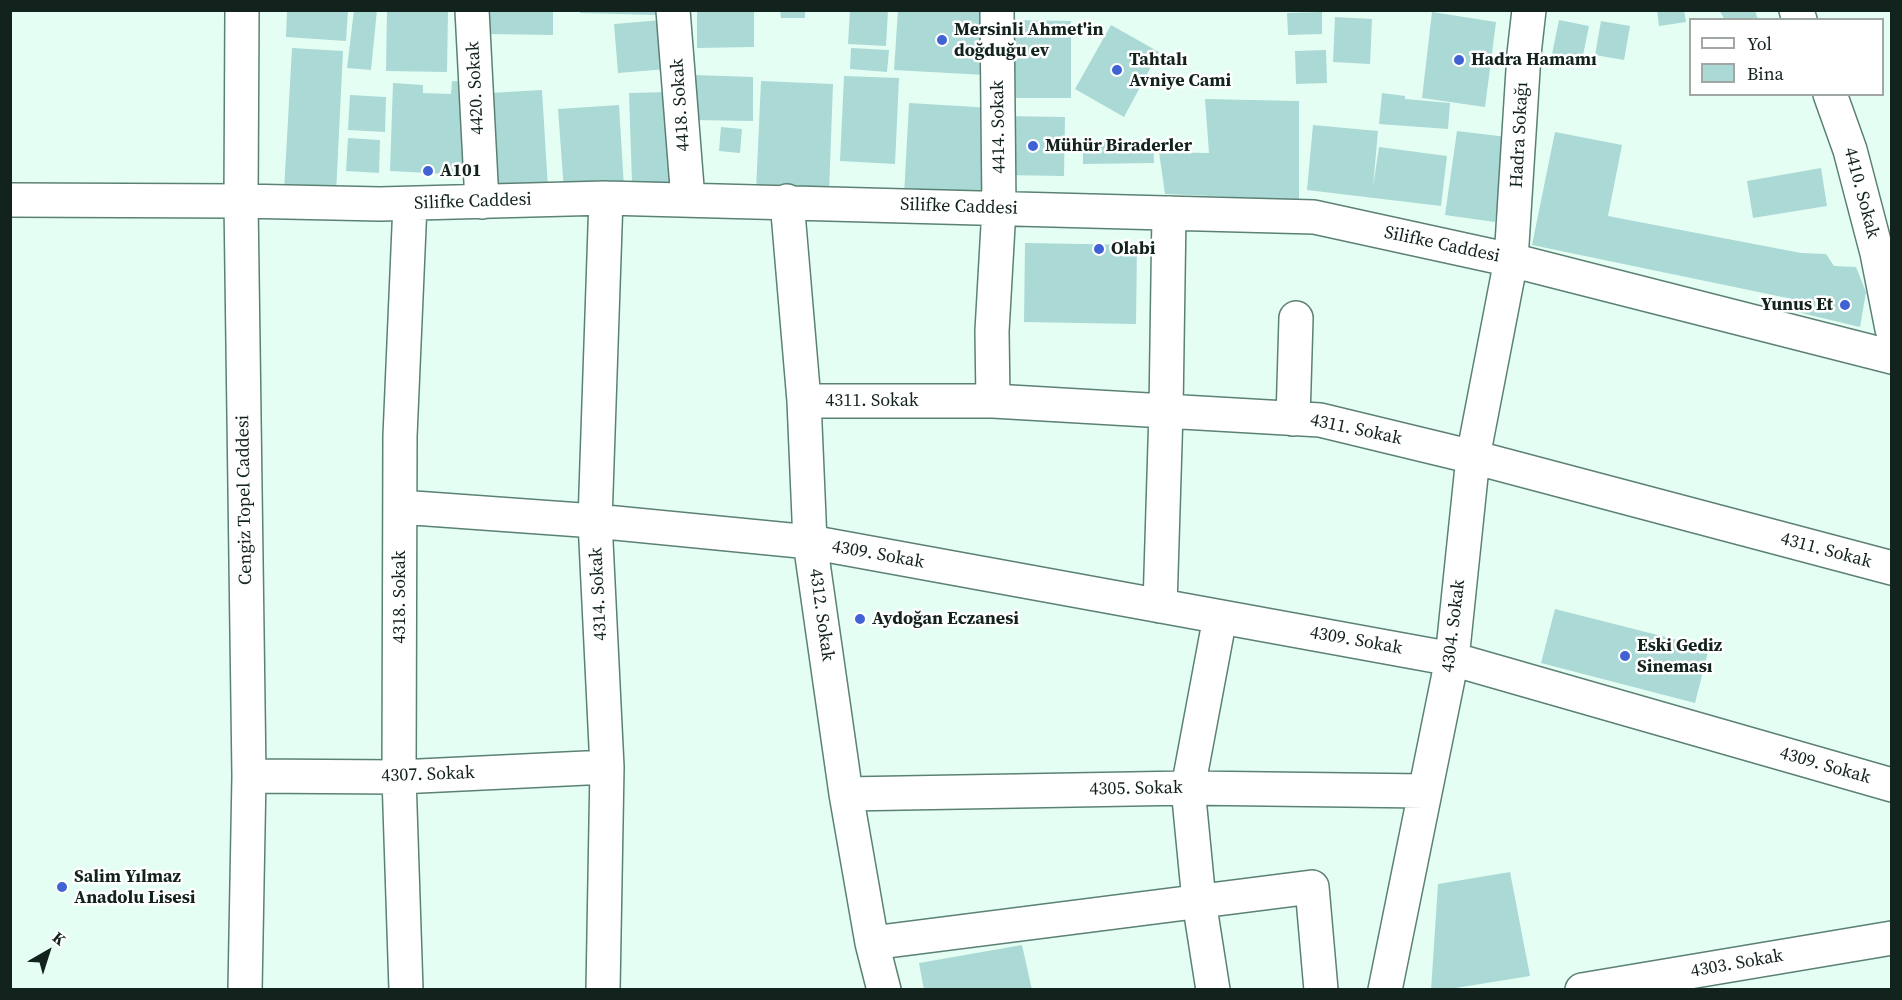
<!DOCTYPE html>
<meta charset="utf-8">
<style>
body{margin:0}
#map{position:relative;width:1902px;height:1000px;overflow:hidden;background:#e5fef4;font-family:"Source Serif 4",serif}
canvas{display:block}
.frame{position:absolute;inset:0;border:12px solid #12221d;pointer-events:none}
.legend{position:absolute;left:1689px;top:18px;width:195px;height:78px;box-sizing:border-box;background:#fff;border:2px solid #a0a7a5;margin:0;padding:8px 10px;list-style:none;font-size:18px;color:#12221d}
.legend li{display:flex;align-items:center;gap:12px;height:30px}
.legend b{width:30px;border:2px solid #a0a7a5}
.north{position:absolute;left:18px;top:922px;width:60px;height:60px;-webkit-text-stroke:4px #fff;paint-order:stroke;rotate:39deg;font-size:16px;font-weight:700;line-height:24px;text-align:center;color:#12221d}
.north::after{content:'';display:block;margin:auto;width:21px;height:27px;background:#12221d;clip-path:polygon(50% 0,100% 100%,50% 72%,0 100%)}
</style>
<div id="map">
<canvas width="1902" height="1000"></canvas>
<div class="frame"></div>
<ul class="legend">
<li><b style="height:8px;background:#fff"></b>Yol</li>
<li><b style="height:16px;background:#abd9d5"></b>Bina</li>
</ul>
<div class="north">K</div>
</div>
<script>
const g = document.querySelector('canvas').getContext('2d');
g.lineJoin = 'round';
function paint(path, color) { g.fillStyle = color; g.fill(path, 'evenodd'); }
const toPath = rows => new Path2D(rows.map(r => 'M' + r).join(''));
function strokePath(path, color, width, dash) { g.strokeStyle = color; g.lineWidth = width; g.lineCap = dash ? 'butt' : 'round'; g.setLineDash(dash || []); g.stroke(path); }
function write(font, color, halo, rows, align = 'center') {
  g.font = font + ' "Source Serif 4",serif'; g.lineWidth = 5; g.setLineDash([]); g.textBaseline = 'middle'; g.strokeStyle = halo; g.fillStyle = color; for (const [text, x, y, turn = 0] of rows) {
    g.save(); g.translate(x, y); g.rotate((+turn || 0) * Math.PI / 180); g.textAlign = isNaN(turn) ? turn : align; if (halo) g.strokeText(text, 0, 0); g.fillText(text, 0, 0); g.restore();
  }
}
paint(toPath([
 [287,10,348,10,346,41,286,37],
 [354,10,377,10,371,70,347,68],
 [387,10,448,10,447,72,386,71],
 [487,10,553,10,553,35,487,34],
 [580,10,657,10,657,15,580,13],
 [697,10,754,10,754,47,697,48],
 [780,10,805,10,805,18,781,18],
 [850,10,888,10,886,46,848,44],
 [898,10,989,10,985,75,894,70],
 [1657,10,1684,10,1686,22,1659,26],
 [1719,10,1755,10,1758,20,1725,20],
 [1322,12,1322,34,1288,35,1287,13],
 [1432,12,1496,22,1485,107,1422,98],
 [1335,17,1372,19,1370,64,1333,62],
 [662,20,667,69,618,73,614,24],
 [1009,20,1071,21,1071,98,1009,98],
 [1559,20,1589,26,1582,60,1552,54],
 [1601,21,1630,26,1624,60,1595,55],
 [1111,25,1159,52,1124,117,1075,89],
 [292,48,343,51,336,194,284,191],
 [851,48,889,50,887,72,850,69],
 [1326,50,1327,83,1296,84,1295,51],
 [694,75,753,77,753,121,693,120],
 [844,76,899,78,895,164,840,161],
 [452,81,470,82,466,175,390,171,393,83,423,85,423,93,451,94],
 [761,81,833,84,829,193,756,190],
 [542,90,548,189,496,192,489,93],
 [670,92,673,182,632,183,629,93],
 [1382,93,1405,96,1405,99,1450,103,1448,129,1379,124],
 [350,95,386,97,385,132,348,130],
 [1205,99,1299,101,1299,200,1165,194,1159,152,1209,153],
 [909,103,992,108,986,199,904,195],
 [619,105,624,187,564,191,558,109],
 [1003,116,1065,117,1064,176,1002,175],
 [1313,125,1378,131,1373,187,1379,147,1447,156,1441,206,1307,190],
 [721,127,742,129,740,153,719,151],
 [1457,131,1507,137,1495,222,1445,215],
 [1555,132,1622,145,1608,216,1801,253,1826,254,1834,266,1856,267,1866,292,1860,327,1797,312,1797,300,1532,245],
 [348,138,380,140,379,173,346,171],
 [1153,140,1154,163,1083,164,1083,141],
 [1821,168,1827,206,1753,218,1747,181],
 [1025,243,1137,245,1136,324,1024,322],
 [1555,609,1709,648,1695,703,1541,663],
 [1510,872,1530,976,1443,990,1431,990,1438,884],
 [1022,945,1032,990,924,990,919,963]
]), '#abd9d5');
const minor = toPath([
 [242,10,241,201,249,776,245,990],
 [472,10,482,202],
 [673,10,688,200],
 [1796,10,1800,20],
 [1830,94,1850,150,1877,253,1892,329],
 [10,200,241,201,380,204,606,198,1314,217,1511,260,1892,357],
 [787,201,804,401,810,542,846,794,872,943,884,990],
 [804,401,993,401,1320,420,1473,457,1892,568],
 [993,401,992,331,999,208,997,10],
 [1293,419,1296,318],
 [400,507,595,521,810,542,1452,659,1892,785],
 [1160,606,1166,411,1169,213],
 [249,776,399,777,607,767],
 [846,794,1188,788,1425,791],
 [872,943,1312,887,1321,990],
 [406,990,399,777,400,436,410,204],
 [603,990,607,767,595,521,606,198],
 [1213,990,1199,901,1188,788,1220,617],
 [1385,990,1452,659,1473,457,1511,260,1524,54,1529,10],
 [1582,990,1892,938]
]);
strokePath(minor, '#5b8174', 36);
strokePath(minor, '#fff', 33);
for (const [x, y, r, color] of [
 [942,40,6,"#4062d4"],
 [1459,60,6,"#4062d4"],
 [1117,70,6,"#4062d4"],
 [1033,146,6,"#4062d4"],
 [428,171,6,"#4062d4"],
 [1099,249,6,"#4062d4"],
 [1845,305,6,"#4062d4"],
 [860,619,6,"#4062d4"],
 [1625,656,6,"#4062d4"],
 [62,887,6,"#4062d4"]
]) { const dot = new Path2D(); dot.arc(x, y, r, 0, 2 * Math.PI); g.fillStyle = color; g.fill(dot); strokePath(dot, '#fff', 2); }
write('bold 18px', '#12221d', '#fff', [
 ["Mersinli Ahmet'in",954,30],
 ["doğduğu ev",954,51],
 ["Tahtalı",1129,60],
 ["Avniye Cami",1129,81],
 ["Hadra Hamamı",1471,60],
 ["Mühür Biraderler",1045,146],
 ["A101",440,171],
 ["Olabi",1111,249],
 ["Yunus Et",1833,305,"right"],
 ["Aydoğan Eczanesi",872,619],
 ["Eski Gediz",1637,646],
 ["Sineması",1637,667],
 ["Salim Yılmaz",74,877],
 ["Anadolu Lisesi",74,898]
], 'left');
write('18px', '#12221d', '#fff', [
 ["4420. Sokak",476,88,-93],
 ["4418. Sokak",681,105,-94],
 ["4414. Sokak",999,127,-91],
 ["Hadra Sokağı",1520,135,-87],
 ["4410. Sokak",1861,193,75],
 ["Silifke Caddesi",473,202,-2],
 ["Silifke Caddesi",959,207,2],
 ["Silifke Caddesi",1442,245,12],
 ["4311. Sokak",872,401],
 ["4311. Sokak",1356,430,12],
 ["Cengiz Topel Caddesi",245,500,-91],
 ["4311. Sokak",1826,551,15],
 ["4309. Sokak",878,555,10],
 ["4314. Sokak",599,594,-93],
 ["4318. Sokak",400,597,-90],
 ["4312. Sokak",821,615,82],
 ["4304. Sokak",1454,626,-83],
 ["4309. Sokak",1356,641,10],
 ["4309. Sokak",1825,766,16],
 ["4307. Sokak",428,775,-2],
 ["4305. Sokak",1136,789,-1],
 ["4303. Sokak",1737,964,-10]
]);
</script>
